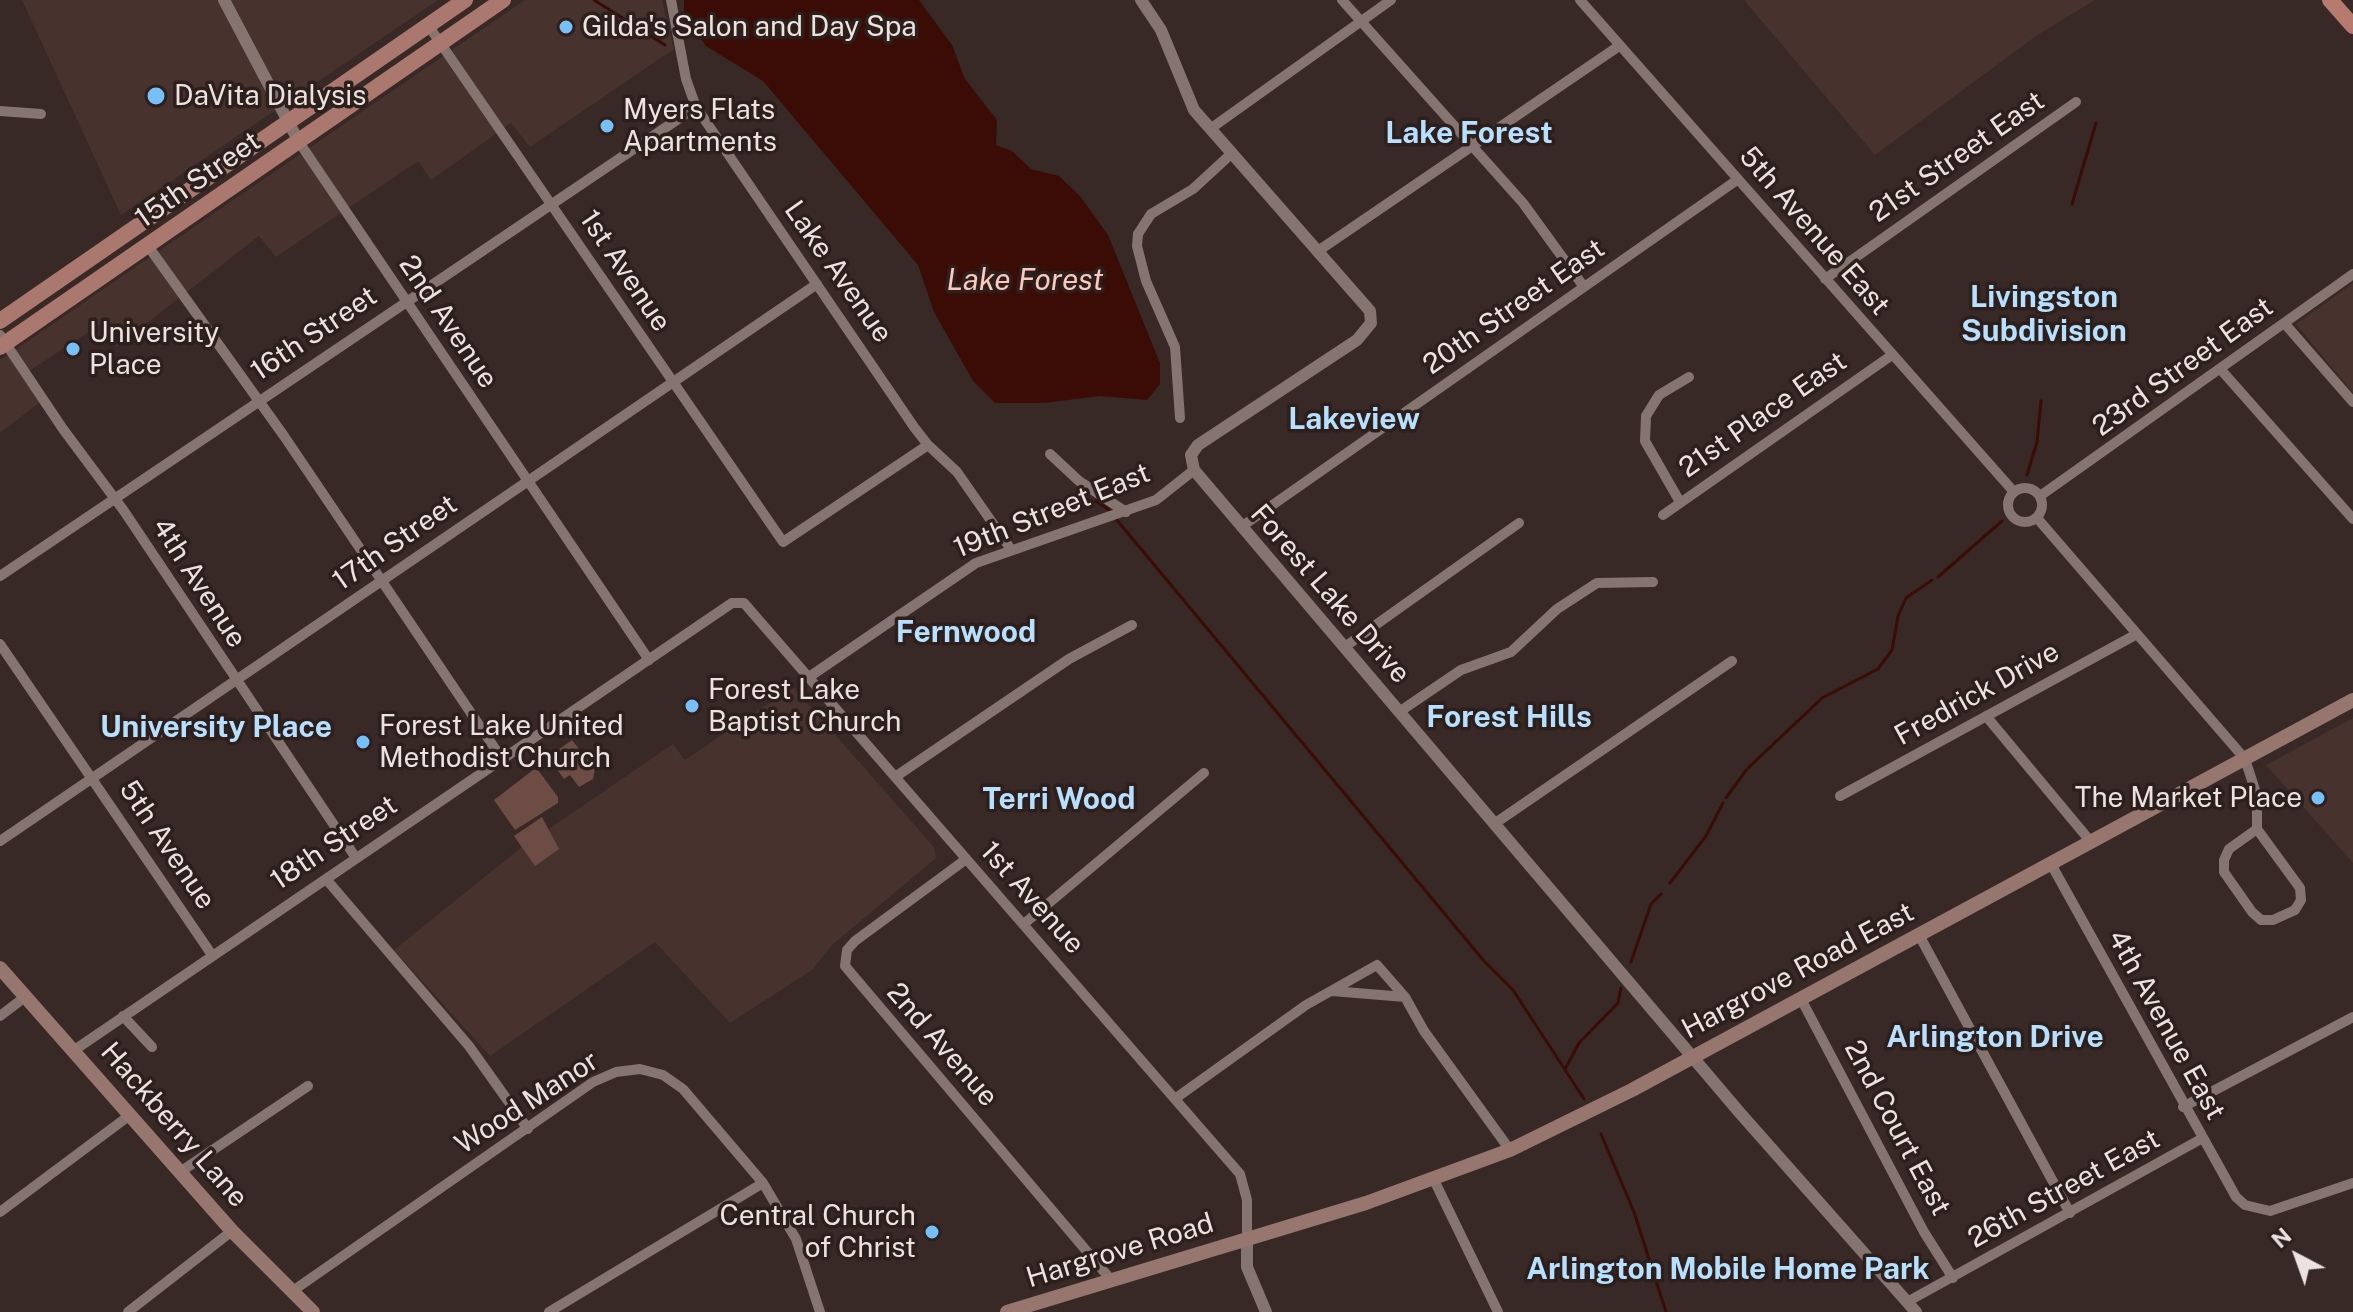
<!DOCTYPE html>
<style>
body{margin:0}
#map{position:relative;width:2353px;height:1312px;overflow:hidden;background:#382926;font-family:"Public Sans",sans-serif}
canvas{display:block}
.north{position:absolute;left:2257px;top:1216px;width:80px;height:80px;-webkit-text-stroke:6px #2d1f1c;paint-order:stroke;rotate:319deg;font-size:22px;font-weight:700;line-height:32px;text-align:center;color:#ece2e0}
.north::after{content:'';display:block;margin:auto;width:28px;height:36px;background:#ece2e0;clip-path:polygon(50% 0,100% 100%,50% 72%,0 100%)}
</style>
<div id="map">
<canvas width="2353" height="1312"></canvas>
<div class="north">N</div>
</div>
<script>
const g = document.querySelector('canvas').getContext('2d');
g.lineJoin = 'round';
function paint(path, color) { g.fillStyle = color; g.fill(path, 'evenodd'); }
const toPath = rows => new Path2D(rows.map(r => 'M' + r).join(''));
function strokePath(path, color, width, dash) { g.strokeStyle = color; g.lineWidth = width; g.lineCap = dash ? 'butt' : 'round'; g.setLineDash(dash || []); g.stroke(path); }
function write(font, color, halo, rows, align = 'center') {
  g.font = font + ' "Public Sans",sans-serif'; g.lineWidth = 7; g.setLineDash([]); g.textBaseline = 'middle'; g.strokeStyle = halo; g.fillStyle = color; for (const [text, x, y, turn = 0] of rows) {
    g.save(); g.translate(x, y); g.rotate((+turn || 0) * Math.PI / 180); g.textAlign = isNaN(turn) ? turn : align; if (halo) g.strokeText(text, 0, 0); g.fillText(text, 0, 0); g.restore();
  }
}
paint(toPath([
 [22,0,438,0,121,215],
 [525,0,662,0,674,49,530,147,511,123,431,180,418,161,276,257,259,236,116,347,101,324,26,373,43,400,0,433,0,360],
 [1744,0,2095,0,2036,36,1875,155],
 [2353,283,2353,393,2296,324],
 [793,687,934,847,936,858,832,945,812,970,730,1023,655,942,490,1056,394,950,518,850,673,744,685,760],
 [2353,718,2353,863,2266,765]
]), '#47322e');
paint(toPath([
 [572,740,595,769,593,779,579,787,570,775,564,779,551,761,551,755],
 [533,770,538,770,558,797,558,803,515,830,494,800],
 [542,817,559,849,535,866,514,836]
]), '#6c4c45');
paint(toPath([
 [684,0,919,0,952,45,965,79,997,120,996,145,1012,151,1031,169,1059,176,1080,196,1108,235,1160,363,1160,384,1147,400,1100,396,1044,403,995,403,973,381,934,312,918,265,763,81,706,46,684,14]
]), '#3a0c05');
strokePath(toPath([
 [594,0,665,45],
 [2072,204,2096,123],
 [2027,475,2037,442,2041,401],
 [1096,501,1112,512],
 [1116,519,1484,961,1513,990,1584,1099],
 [1938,577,2002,521],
 [1726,798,1747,769,1822,698,1878,669,1892,650,1898,616,1906,598,1932,580],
 [1670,883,1706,836,1723,803],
 [1631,962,1651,904,1661,894],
 [1565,1069,1579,1043,1618,1003,1621,988],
 [1601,1134,1634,1212,1666,1312]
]), '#3a0c05', 3);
strokePath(toPath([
 [671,0,686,79,696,107,914,427,928,445,957,472,1010,548],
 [1342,0,1523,203,1584,287],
 [1580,0,2014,492],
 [428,25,783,542,928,445],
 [0,111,41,114],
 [1210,129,1391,0],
 [299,142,649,660],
 [148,246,284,436,502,759],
 [1318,251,1619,46],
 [1825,279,2076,102],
 [2285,324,2353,402],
 [0,335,63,429,124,511,356,858],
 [2222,371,2353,519],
 [1180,418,1175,347,1146,281,1137,246,1138,234,1151,214,1193,189,1231,154],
 [1050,454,1079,481,1126,512],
 '2008 505a17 17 0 1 1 34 0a17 17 0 1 1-34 0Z',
 [2040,496,2353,274],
 [1680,502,1645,441,1646,416,1659,395,1689,377],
 [1663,515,1892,355],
 [2037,518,2245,759,2257,796,2257,829],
 [1241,527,1737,180],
 [0,576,696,107],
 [0,644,212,955],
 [1346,646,1519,523],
 [809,677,976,563,1156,500,1194,470],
 [1399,712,1461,670,1511,652,1557,609,1597,583,1653,582],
 [1986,716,2091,842],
 [895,777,1069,659,1132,625],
 [1840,796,2137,634],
 [1494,824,1732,661],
 [2257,829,2300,888,2301,900,2295,910,2273,920,2261,920,2252,912,2224,872,2224,860,2229,849,2257,829],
 [0,841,817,284],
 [965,860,855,941,847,950,845,966,1112,1281],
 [2051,864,2236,1197,2245,1205,2270,1211,2353,1183],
 [326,879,469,1046,528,1129],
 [1025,923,1204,773],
 [1919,935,2070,1213],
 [1332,991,1405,997],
 [1801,999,1924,1232,1953,1278],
 [0,1016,25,997],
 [123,1016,152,1047],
 [73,1051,732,603,744,603,1240,1174,1247,1200,1247,1239],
 [1176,1098,1306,1005,1377,965,1405,997,1424,1031,1510,1150],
 [2183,1107,2353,1017],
 [180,1172,308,1086],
 [1434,1180,1498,1312],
 [0,1212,130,1115],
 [294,1290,593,1082,616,1072,640,1069,663,1075,683,1089,763,1183,796,1239,820,1312],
 [1907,1302,2201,1139],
 [128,1312,232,1231],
 [549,1312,763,1183]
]), '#857470', 10);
strokePath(toPath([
 [224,0,299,142],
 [1141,0,1161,30,1194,110,1370,311,1371,323,1357,340,1198,445,1191,455,1194,470,1740,1113,1916,1312],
 [1247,1239,1247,1267,1266,1312]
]), '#857470', 12);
strokePath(toPath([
 [0,968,232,1231,313,1312],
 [1007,1312,1366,1203,1510,1150,1632,1090,2353,700]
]), '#97766f', 14);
strokePath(toPath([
 [0,321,465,0],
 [0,347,503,0]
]), '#aa786e', 16);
strokePath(toPath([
 [2330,0,2353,26]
]), '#b67a6e', 16);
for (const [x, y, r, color] of [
 [566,27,8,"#76c0f7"],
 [156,96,10,"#76c0f7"],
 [607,126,8,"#76c0f7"],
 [73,349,8,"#76c0f7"],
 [692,706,8,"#76c0f7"],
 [363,742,8,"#76c0f7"],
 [2318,798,8,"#76c0f7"],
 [932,1232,8,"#76c0f7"]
]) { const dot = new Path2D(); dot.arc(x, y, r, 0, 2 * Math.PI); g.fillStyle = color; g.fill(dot); strokePath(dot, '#2d1f1c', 3); }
write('28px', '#ece2e0', '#2d1f1c', [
 ["Gilda's Salon and Day Spa",582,27],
 ["DaVita Dialysis",174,96],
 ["Myers Flats",623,110],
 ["Apartments",623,142],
 ["University",89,333],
 ["Place",89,365],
 ["Forest Lake",708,690],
 ["Baptist Church",708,722],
 ["Forest Lake United",379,726],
 ["Methodist Church",379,758],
 ["The Market Place",2302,798,"right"],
 ["Central Church",916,1216,"right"],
 ["of Christ",916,1248,"right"]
], 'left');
write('28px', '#ece2e0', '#2d1f1c', [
 ["21st Street East",1957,157,-35],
 ["15th Street",198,180,-35],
 ["5th Avenue East",1814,231,49],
 ["1st Avenue",625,271,56],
 ["Lake Avenue",838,272,55],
 ["20th Street East",1514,307,-35],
 ["2nd Avenue",448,322,56],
 ["16th Street",314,334,-34],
 ["23rd Street East",2183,367,-36],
 ["21st Place East",1763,415,-35],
 ["19th Street East",1052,511,-22],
 ["17th Street",395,543,-35],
 ["4th Avenue",199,583,57],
 ["Forest Lake Drive",1330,594,49],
 ["Fredrick Drive",1977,694,-29],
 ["18th Street",334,843,-34],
 ["5th Avenue",167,845,56],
 ["1st Avenue",1032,898,48],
 ["Hargrove Road East",1798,971,-28],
 ["4th Avenue East",2166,1025,61],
 ["2nd Avenue",942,1045,49],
 ["Wood Manor",527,1103,-33],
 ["Hackberry Lane",174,1125,49],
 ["2nd Court East",1897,1128,62],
 ["26th Street East",2064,1189,-29],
 ["Hargrove Road",1120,1251,-17]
]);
write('bold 30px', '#b7dffe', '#2d1f1c', [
 ["Lake Forest",1469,134],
 ["Livingston",2044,298],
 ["Subdivision",2044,332],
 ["Lakeview",1354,420],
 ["Fernwood",966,633],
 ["Forest Hills",1509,718],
 ["University Place",216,728],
 ["Terri Wood",1059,800],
 ["Arlington Drive",1995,1038],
 ["Arlington Mobile Home Park",1728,1270]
]);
write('italic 30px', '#fdc8bd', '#2d1f1c', [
 ["Lake Forest",1025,281]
]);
</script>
